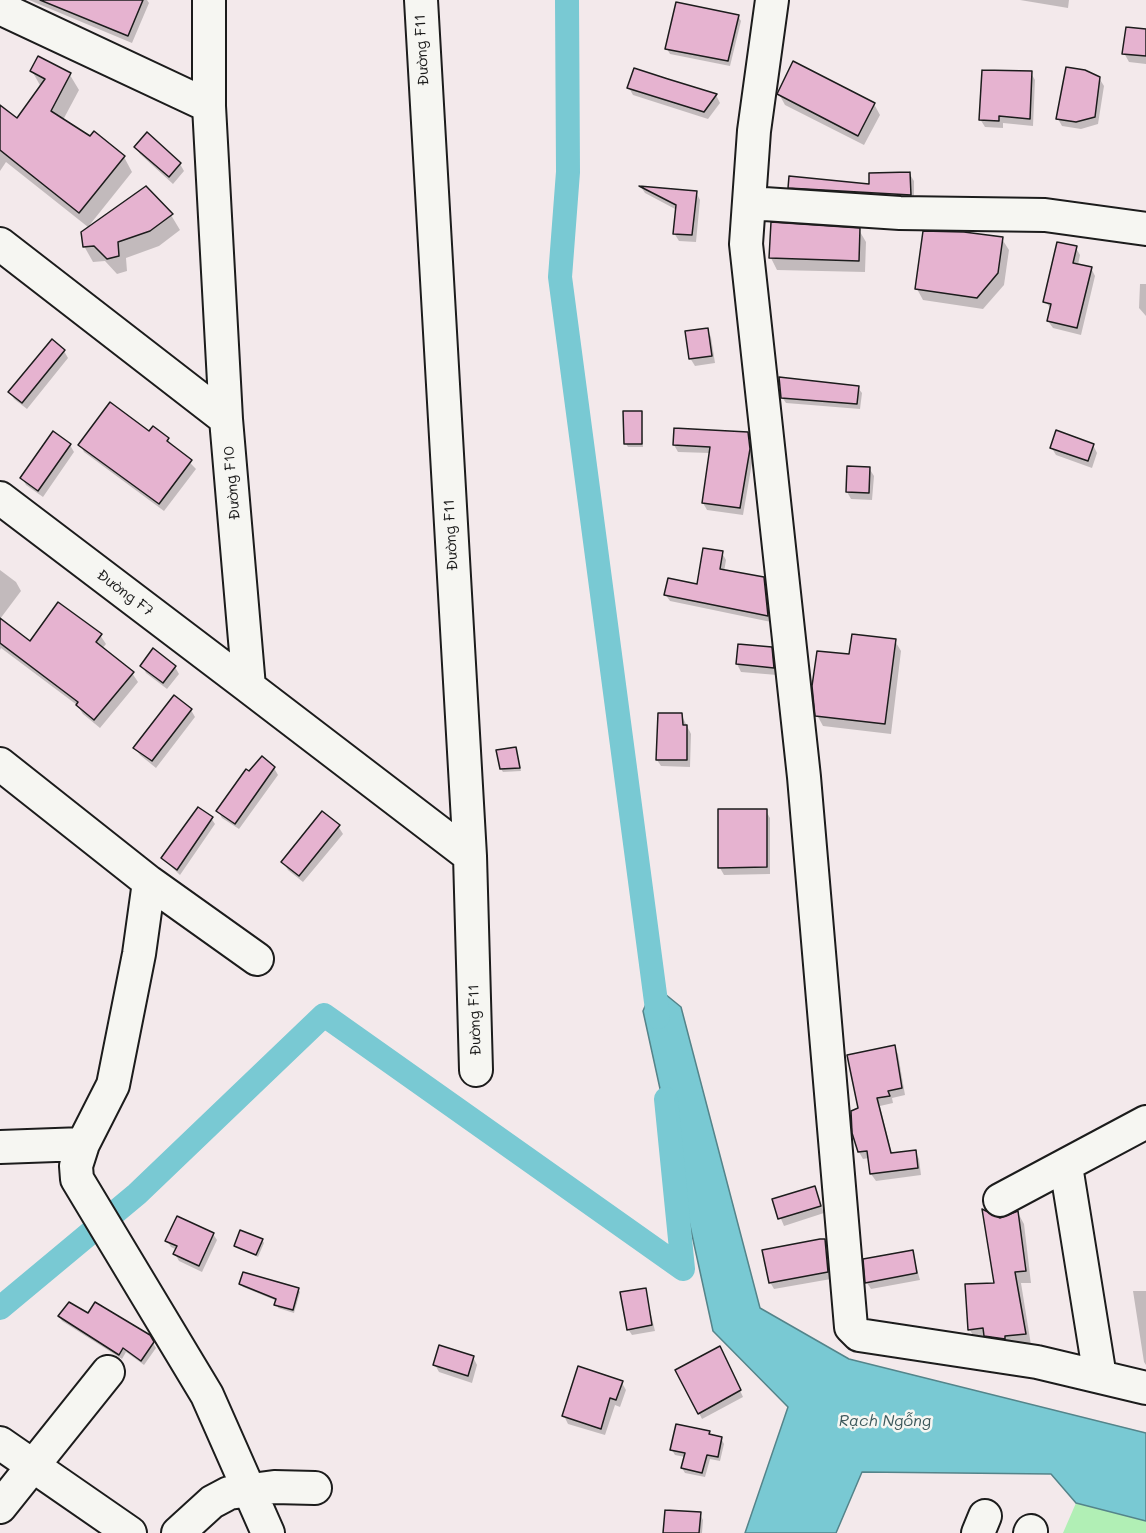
<!DOCTYPE html>
<meta charset="utf-8">
<style>
body{margin:0}
canvas{display:block;background:#f3e9eb}
</style>
<canvas width="1146" height="1533"></canvas>
<script>
const g = document.querySelector('canvas').getContext('2d');
g.lineJoin = 'round';
function paint(path, color) { g.fillStyle = color; g.fill(path, 'evenodd'); }
const toPath = rows => new Path2D(rows.map(r => 'M' + r).join(''));
function strokePath(path, color, width, dash) { g.strokeStyle = color; g.lineWidth = width; g.lineCap = dash ? 'butt' : 'round'; g.setLineDash(dash || []); g.stroke(path); }
function write(font, color, halo, rows, align = 'center') {
  g.font = font + ' Mali,sans-serif'; g.lineWidth = 5; g.setLineDash([]); g.textBaseline = 'middle'; g.strokeStyle = halo; g.fillStyle = color; for (const [text, x, y, turn = 0] of rows) {
    g.save(); g.translate(x, y); g.rotate((+turn || 0) * Math.PI / 180); g.textAlign = isNaN(turn) ? turn : align; if (halo) g.strokeText(text, 0, 0); g.fillText(text, 0, 0); g.restore();
  }
}
paint(toPath([
 [1076,1503,1146,1521,1146,1533,1063,1533]
]), '#b1efb5');
const water = toPath([
 [654,985,681,1007,760,1308,849,1359,1146,1433,1146,1521,1076,1503,1051,1474,862,1472,836,1533,745,1533,788,1407,713,1331,643,1011,654,985]
]);
paint(water, '#79c9d3');
strokePath(water, '#54848a', 1.5);
paint(toPath([
 [29,0,147,0,149,3,132,43],
 [1020,0,1069,0,1068,8],
 [738,16,741,21,730,66,670,54,667,49],
 [1146,30,1146,64,1129,62,1124,53],
 [39,58,70,75,79,90,63,120,124,157,132,172,88,227,6,162,0,171,0,107,17,121,41,87,32,71],
 [1031,73,1035,80,1033,126,1003,123,1003,128,985,127,980,119],
 [1099,78,1104,86,1098,124,1081,129,1062,126,1058,119],
 [629,88,716,95,720,103,708,119,633,95],
 [779,94,874,104,880,115,864,145,785,105],
 [136,147,180,164,184,171,173,184,140,154],
 [909,173,914,181,914,202,794,195,790,187,870,185],
 [641,187,696,192,700,200,696,242,679,241,674,233,677,210,645,193],
 [171,215,180,230,159,246,126,258,127,271,117,274,105,261,93,262,84,246],
 [859,230,866,242,865,272,777,270,771,258],
 [1002,239,1009,250,1004,285,983,309,923,300,917,289],
 [1076,248,1080,255,1078,265,1091,268,1095,276,1081,335,1053,328,1048,321,1051,309,1045,301],
 [1140,284,1146,284,1146,316,1139,308],
 [707,329,711,337,715,363,695,366,690,358],
 [64,351,68,358,27,409,14,399,10,392],
 [858,388,862,393,860,409,786,403,782,397],
 [641,413,643,447,628,447,626,444],
 [150,433,167,439,196,469,164,511,84,452,80,445],
 [747,434,752,441,753,457,743,515,707,510,703,503,710,453,678,452,674,445],
 [70,445,74,452,43,497,26,485,22,478],
 [1093,445,1097,453,1092,468,1056,455,1051,447],
 [869,468,874,476,872,500,851,499,847,492],
 [722,553,726,560,724,572,763,578,767,585,771,622,670,601,665,594,699,586],
 [0,570,16,582,21,591,0,619],
 [0,619,31,643,100,635,106,644,102,649,132,673,138,682,100,728,83,714,77,705,1,648,0,650],
 [895,641,901,651,891,734,823,726,817,715,850,656],
 [771,648,775,656,777,675,741,672,737,664],
 [142,666,175,667,179,674,167,689,146,673],
 [191,710,195,717,156,768,140,755,135,748],
 [681,714,691,734,690,767,661,766,657,760],
 [516,749,521,771,503,772,501,769],
 [274,768,278,775,239,829,222,818,218,811,249,773],
 [766,811,770,818,770,874,724,875,720,868],
 [211,818,215,824,180,875,162,858],
 [338,826,343,834,303,882,288,870,283,862],
 [894,1046,898,1054,905,1095,892,1098,893,1103,880,1106,892,1154,915,1151,919,1159,921,1175,876,1181,871,1174,869,1158,863,1159,859,1152,860,1110],
 [814,1188,824,1213,784,1226,773,1200],
 [1018,1213,1024,1224,1031,1283,1021,1283,1031,1345,976,1341,970,1330,966,1286,995,1284,1000,1220],
 [213,1234,217,1240,202,1272,179,1261,175,1254,177,1250,171,1247,167,1241],
 [262,1240,264,1243,258,1257,235,1246],
 [825,1241,828,1247,831,1279,774,1289,770,1282],
 [912,1251,920,1280,871,1289,867,1283,865,1260],
 [241,1284,298,1289,300,1292,294,1313,278,1308,277,1301,243,1287],
 [645,1289,655,1331,632,1335,628,1329],
 [1133,1291,1146,1291,1146,1365,1144,1362],
 [88,1315,149,1336,156,1348,144,1365,126,1352,122,1359,62,1321,59,1316],
 [723,1354,743,1397,702,1419,699,1413],
 [473,1357,477,1365,472,1383,439,1372,435,1365],
 [622,1383,626,1390,620,1407,615,1405,605,1435,568,1424,564,1416],
 [709,1432,711,1436,721,1438,724,1444,720,1461,710,1459,705,1477,685,1473,682,1468,685,1457,675,1455,672,1450],
 [700,1514,703,1520,702,1533,665,1533]
]), '#0003');
strokePath(toPath([
 [567,0,568,172,560,277,658,1017],
 [0,1308,137,1194,324,1015,683,1269,666,1099]
]), '#79c9d3', 24);
const building = toPath([
 [40,0,143,0,128,36,40,0],
 [676,2,739,15,728,61,665,49,676,2],
 [1126,27,1146,29,1146,56,1122,54,1126,27],
 [38,56,71,73,51,111,90,136,94,131,125,156,79,213,0,150,0,105,17,118,45,79,30,71,38,56],
 [793,61,875,103,858,136,777,94,793,61],
 [1066,67,1085,70,1100,77,1095,117,1076,122,1056,119,1066,67],
 [634,68,668,79,717,94,704,112,627,88,634,68],
 [982,70,1032,71,1030,119,999,116,999,121,979,120,982,70],
 [147,132,181,163,169,177,134,147,147,132],
 [910,172,911,195,788,188,789,176,869,184,869,173,910,172],
 [146,186,173,214,150,231,118,242,119,256,107,259,94,246,83,247,81,232,146,186],
 [639,186,697,191,692,235,673,234,676,205,639,186],
 [771,222,860,228,859,261,769,258,771,222],
 [923,231,964,232,1003,237,998,273,977,298,915,289,923,231],
 [1057,242,1077,246,1073,263,1092,267,1077,328,1047,321,1051,304,1043,302,1057,242],
 [708,328,712,356,689,359,685,331,708,328],
 [52,339,65,350,22,403,8,392,52,339],
 [779,377,859,386,857,404,781,398,779,377],
 [110,402,149,431,153,426,169,438,167,441,192,460,159,504,78,445,110,402],
 [623,411,642,411,642,444,624,444,623,411],
 [674,428,748,432,750,449,740,508,702,503,710,447,673,445,674,428],
 [1056,430,1094,444,1088,461,1050,448,1056,430],
 [53,431,71,444,38,491,20,478,53,431],
 [847,466,870,467,869,493,846,492,847,466],
 [703,548,723,551,720,569,764,577,768,616,664,595,668,578,697,584,703,548],
 [58,602,102,634,96,642,134,672,94,720,76,705,78,702,0,643,0,618,30,641,58,602],
 [852,634,896,639,885,724,815,716,812,686,817,651,849,654,852,634],
 [738,644,772,647,774,668,736,664,738,644],
 [153,648,176,666,163,683,140,666,153,648],
 [174,695,192,709,152,761,133,748,174,695],
 [658,713,682,713,683,725,687,725,687,760,656,760,658,713],
 [516,747,520,768,500,769,496,750,516,747],
 [262,756,275,767,235,824,216,811,246,769,249,771,262,756],
 [198,807,213,817,177,870,161,858,198,807],
 [718,809,767,809,767,867,718,868,718,809],
 [322,811,340,825,299,876,281,862,322,811],
 [895,1045,902,1088,888,1091,890,1096,877,1098,891,1153,916,1150,918,1168,870,1174,867,1151,858,1152,852,1133,851,1111,858,1108,847,1055,895,1045],
 [815,1186,821,1206,778,1219,772,1199,815,1186],
 [982,1209,1000,1218,1018,1211,1026,1271,1015,1272,1026,1334,1005,1336,1005,1339,984,1336,983,1328,968,1330,965,1284,994,1283,982,1209],
 [177,1216,214,1233,199,1266,173,1254,177,1246,165,1241,177,1216],
 [240,1230,263,1239,256,1255,234,1246,240,1230],
 [820,1239,825,1239,828,1272,769,1283,762,1250,820,1239],
 [913,1250,917,1273,865,1283,863,1259,913,1250],
 [243,1272,299,1288,293,1310,274,1305,276,1299,239,1284,243,1272],
 [646,1288,652,1325,627,1330,620,1292,646,1288],
 [69,1302,88,1313,95,1302,150,1335,154,1342,141,1361,123,1348,119,1355,58,1316,69,1302],
 [439,1345,474,1356,468,1376,433,1365,439,1345],
 [720,1346,741,1390,698,1414,675,1370,720,1346],
 [578,1366,623,1381,616,1400,610,1398,601,1429,562,1416,578,1366],
 [676,1424,710,1431,709,1434,722,1437,718,1457,707,1455,702,1473,681,1468,685,1453,670,1450,676,1424],
 [665,1510,701,1512,699,1533,663,1533,665,1510]
]);
paint(building, '#e6b3d0');
strokePath(building, '#1c1c1c', 1.5);
const minor = toPath([
 [209,0,209,106,226,419,249,687,470,856],
 [421,0,470,856,476,1070],
 [772,0,754,131,746,244,804,777,851,1327,859,1335,1037,1362,1146,1388],
 [0,8,209,106],
 [749,203,900,213,1045,215,1146,229],
 [0,244,226,419],
 [0,498,249,687],
 [0,764,149,882,257,959],
 [149,882,139,954,113,1085,83,1144,76,1166,77,1179,207,1395,268,1533],
 [0,1147,83,1144],
 [1066,1166,1100,1377],
 [1000,1200,1146,1122],
 [0,1443,130,1533],
 [0,1507,108,1372],
 [178,1533,212,1502,229,1493,274,1487,315,1488],
 [978,1533,985,1516],
 [1030,1533,1031,1531]
]);
strokePath(minor, '#1c1c1c', 36);
strokePath(minor, '#f6f6f2', 32);
write('15px', '#1c1c1c', '#f6f6f2', [
 ["Đường F11",422,50,-93],
 ["Đường F10",232,483,-95],
 ["Đường F11",451,535,-93],
 ["Đường F7",125,593,37],
 ["Đường F11",475,1020,-92]
]);
write('italic 16px', '#3d595c', '#f6f6f2', [
 ["Rạch Ngỗng",885,1421]
]);
</script>
